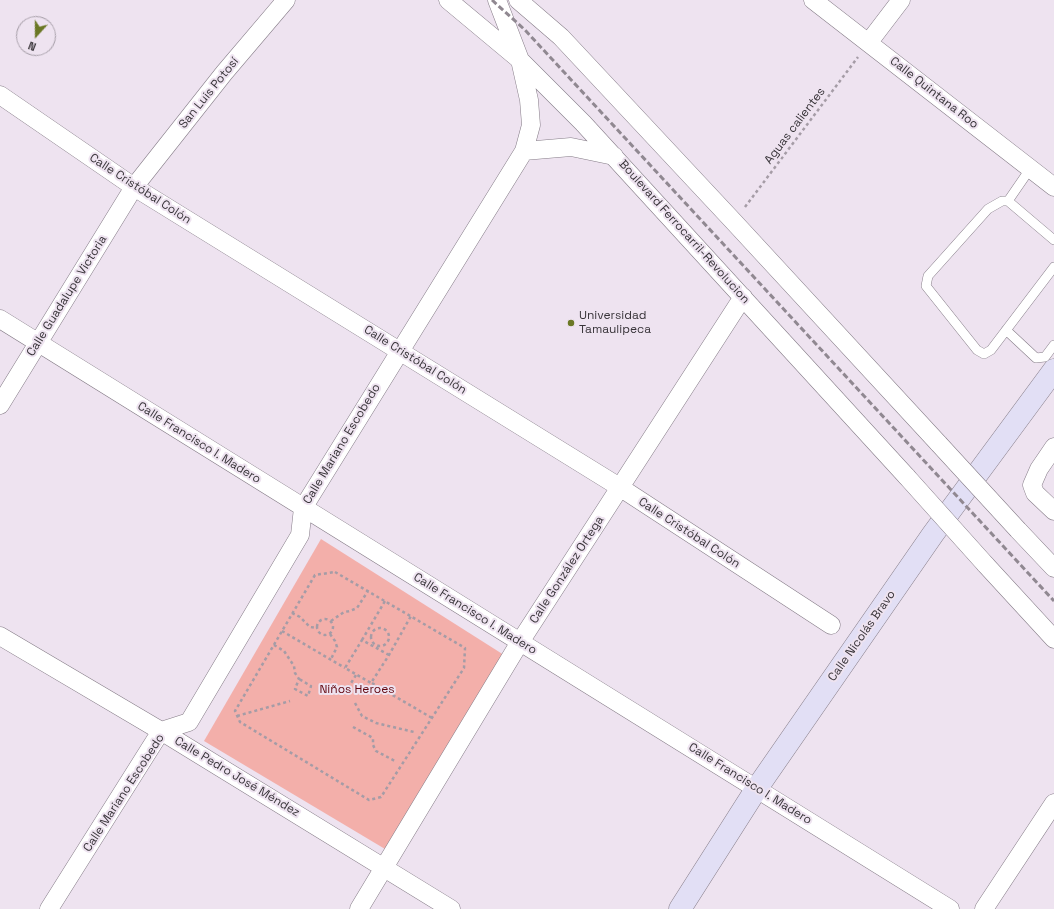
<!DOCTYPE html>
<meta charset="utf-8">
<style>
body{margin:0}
#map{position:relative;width:1054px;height:909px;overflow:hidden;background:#eee3f0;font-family:"Space Grotesk",sans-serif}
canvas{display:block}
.north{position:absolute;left:16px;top:16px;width:40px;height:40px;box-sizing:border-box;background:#eee3f0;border:1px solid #a59da7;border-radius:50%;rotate:201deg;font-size:11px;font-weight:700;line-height:16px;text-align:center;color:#383439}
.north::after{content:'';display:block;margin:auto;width:14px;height:18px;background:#6b7825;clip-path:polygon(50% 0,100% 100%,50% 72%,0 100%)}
</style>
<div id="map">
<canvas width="1054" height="909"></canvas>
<div class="north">N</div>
</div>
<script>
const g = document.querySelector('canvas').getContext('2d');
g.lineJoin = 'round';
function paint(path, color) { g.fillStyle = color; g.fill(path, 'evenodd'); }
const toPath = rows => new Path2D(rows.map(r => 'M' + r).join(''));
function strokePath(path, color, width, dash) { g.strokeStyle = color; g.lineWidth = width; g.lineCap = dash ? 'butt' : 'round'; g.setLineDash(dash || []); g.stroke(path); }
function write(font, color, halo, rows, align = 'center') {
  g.font = font + ' "Space Grotesk",sans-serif'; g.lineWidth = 4; g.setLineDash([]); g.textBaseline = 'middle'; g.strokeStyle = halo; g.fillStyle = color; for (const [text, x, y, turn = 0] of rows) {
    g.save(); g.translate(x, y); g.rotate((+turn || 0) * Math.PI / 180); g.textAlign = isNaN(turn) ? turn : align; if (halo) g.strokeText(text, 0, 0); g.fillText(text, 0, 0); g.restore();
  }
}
paint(toPath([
 [321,539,504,655,385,849,204,741]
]), '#f3afaa');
const lane = toPath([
 [1008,201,1030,169],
 [1054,240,1008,201,1002,201,988,209,928,276,926,286,977,350,984,354,991,350,1054,267],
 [1006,330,1036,358,1045,357,1054,345]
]);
const street = toPath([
 [448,0,520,60,583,123,907,477],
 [518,0,561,37,734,222,939,444],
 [813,0,1054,187],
 [869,42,901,0],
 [0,95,134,187,621,488,831,625],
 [524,151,571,147,614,156],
 [0,319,950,909],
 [0,405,134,187,224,73,286,0],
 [1054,447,1039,469,1032,485,1035,493,1054,511],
 [1018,530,1054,568],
 [985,564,1054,639],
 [0,636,161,731,451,909],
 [49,909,161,731,189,722,300,535,303,508,524,151,531,125,529,100,520,60,497,0],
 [359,909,520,642,743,297],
 [984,909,1054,803]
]);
const secondary = toPath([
 [680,909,757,788,933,534,1054,370]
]);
strokePath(lane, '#857c87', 10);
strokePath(street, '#857c87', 19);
strokePath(secondary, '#857c87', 23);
strokePath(toPath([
 [745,207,858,57],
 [335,572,465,648,464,668,381,797,369,800,240,722,235,711,315,575,335,572],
 [292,613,300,617,310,627,317,628],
 '317 627a8 8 0 1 1 16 0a8 8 0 1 1-16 0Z',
 [331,621,344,612,350,611,357,608,368,591],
 '371 637a9 9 0 1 1 18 0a9 9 0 1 1-18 0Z',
 [282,631,345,668],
 [330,634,335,641,337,647,331,659],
 [362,640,385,601],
 [274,645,284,651,294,666,295,673,299,679,295,689,308,696,311,686,299,679],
 [389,655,362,640,345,668,371,683,389,655,411,616],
 [372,683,432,718],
 [345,693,356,675],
 [355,703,362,716,376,723,414,732],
 [237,716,290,701],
 [353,727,373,738,373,745,376,751,395,761]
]), '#a59ca6', 2.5, [3, 3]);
strokePath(lane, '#fff', 9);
strokePath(street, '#fff', 18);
strokePath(secondary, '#e2dff5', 22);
strokePath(toPath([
 [492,0,525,30,1054,601]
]), '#908891', 3, [6, 3]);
const streetBridge = toPath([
 [939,444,1018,530],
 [907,477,985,564]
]);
strokePath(streetBridge, '#857c87', 19, []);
strokePath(streetBridge, '#fff', 18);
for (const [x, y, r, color] of [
 [571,323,4,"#6b7825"]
]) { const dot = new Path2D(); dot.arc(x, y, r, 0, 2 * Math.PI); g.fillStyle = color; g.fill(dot); strokePath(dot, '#eee3f0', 1.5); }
write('12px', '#383439', '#eee3f0', [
 ["San Luis Potosí",209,93,-51],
 ["Calle Quintana Roo",934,93,38],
 ["Aguas calientes",795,126,-53],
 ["Calle Cristóbal Colón",140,189,33],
 ["Boulevard Ferrocarril-Revolucion",684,232,48],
 ["Calle Guadalupe Victoria",67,296,-58],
 ["Calle Cristóbal Colón",415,360,32],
 ["Calle Francisco I. Madero",199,443,32],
 ["Calle Mariano Escobedo",342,444,-59],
 ["Calle Cristóbal Colón",689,533,33],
 ["Calle González Ortega",567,570,-57],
 ["Calle Francisco I. Madero",475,614,32],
 ["Calle Nicolás Bravo",862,636,-55],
 ["Calle Pedro José Méndez",237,777,31],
 ["Calle Francisco I. Madero",750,784,32],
 ["Calle Mariano Escobedo",124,793,-57]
]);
write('12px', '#383439', '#eee3f0', [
 ["Universidad",579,316],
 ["Tamaulipeca",579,330]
], 'left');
write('12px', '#630811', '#eee3f0', [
 ["Niños Heroes",357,690]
]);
</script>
